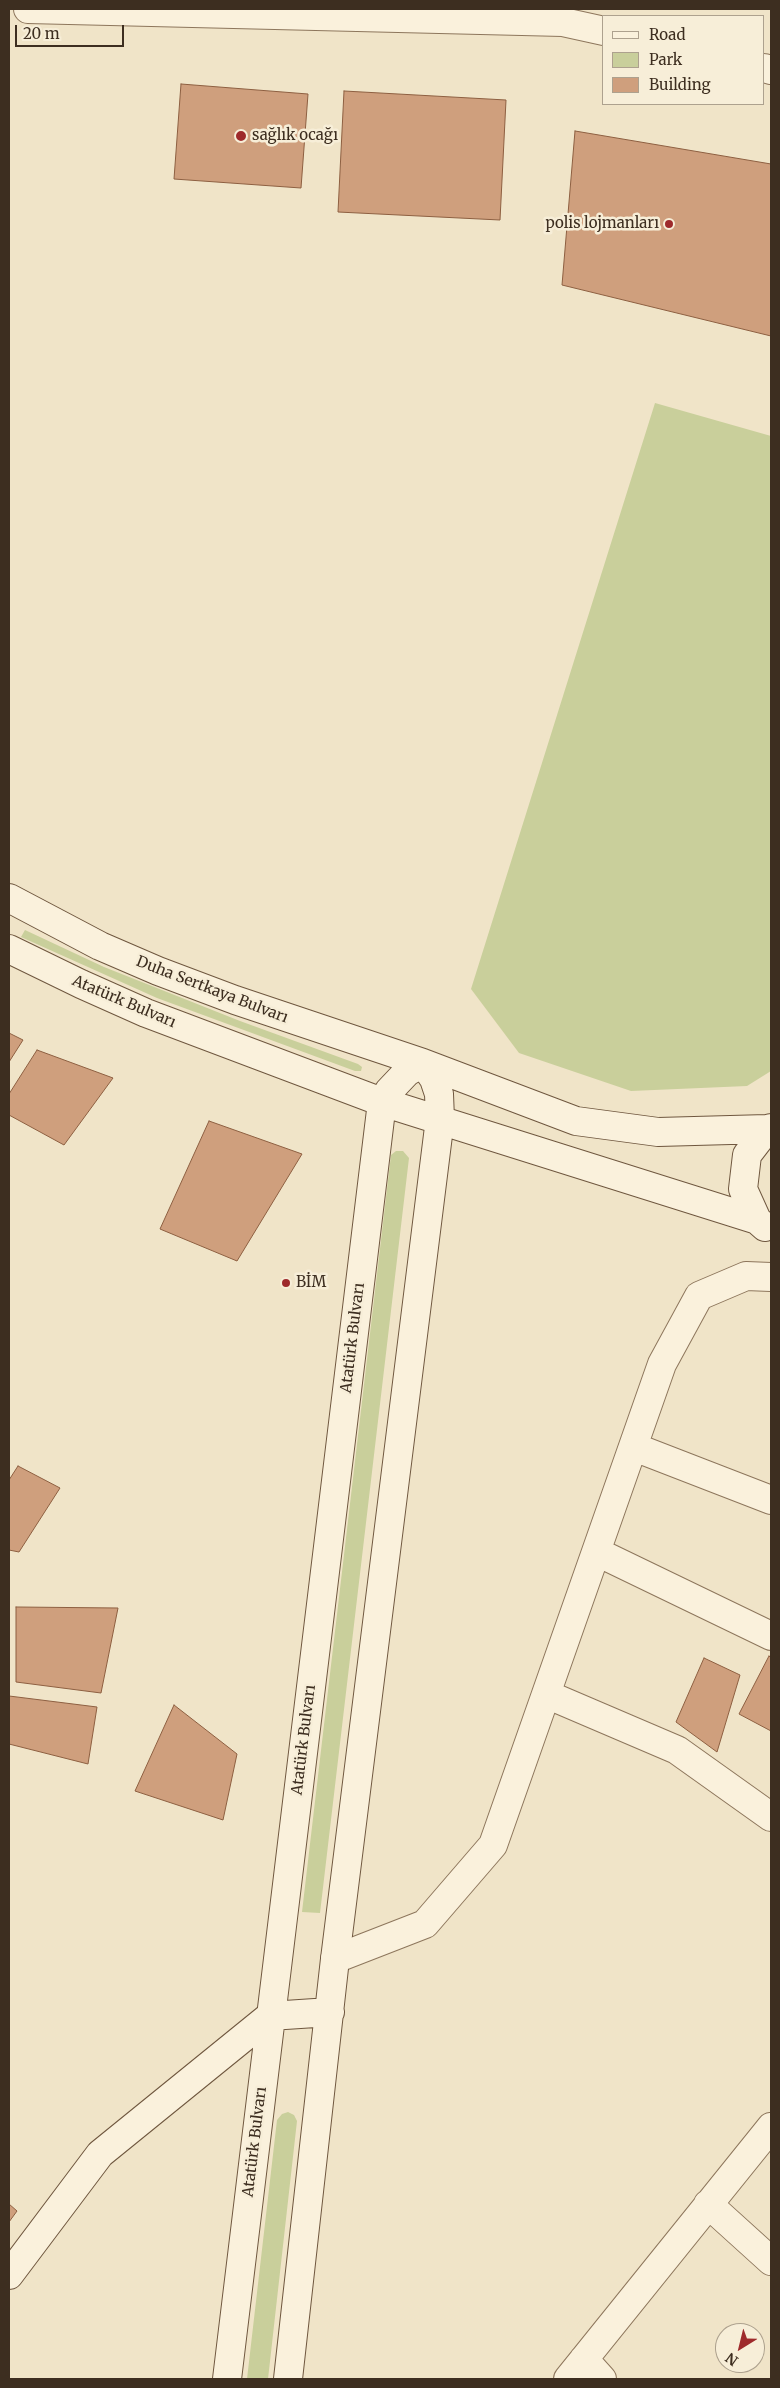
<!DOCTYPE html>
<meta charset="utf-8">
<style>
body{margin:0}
#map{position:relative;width:780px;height:2388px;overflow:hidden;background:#f0e4c8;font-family:Merriweather,serif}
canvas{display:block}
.frame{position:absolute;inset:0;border:10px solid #3d2e20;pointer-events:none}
.legend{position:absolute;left:602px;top:15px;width:162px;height:90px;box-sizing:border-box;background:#f7eed8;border:1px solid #ada18e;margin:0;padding:6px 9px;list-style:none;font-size:15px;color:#3d2e20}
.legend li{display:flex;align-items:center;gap:10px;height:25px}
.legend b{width:25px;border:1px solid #ada18e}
.north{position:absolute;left:715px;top:2323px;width:50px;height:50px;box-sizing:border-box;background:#f7eed8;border:1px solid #ada18e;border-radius:50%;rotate:216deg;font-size:14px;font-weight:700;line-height:20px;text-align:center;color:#3d2e20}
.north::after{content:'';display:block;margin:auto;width:18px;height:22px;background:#9e2a2b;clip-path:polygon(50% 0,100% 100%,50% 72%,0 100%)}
.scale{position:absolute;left:15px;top:25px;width:109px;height:22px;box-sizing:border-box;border:2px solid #3d2e20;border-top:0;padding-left:6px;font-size:15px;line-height:18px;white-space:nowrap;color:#3d2e20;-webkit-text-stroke:4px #f7eed8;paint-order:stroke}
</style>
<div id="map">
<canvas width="780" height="2388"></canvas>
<div class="frame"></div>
<ul class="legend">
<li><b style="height:6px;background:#faf1dc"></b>Road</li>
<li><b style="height:14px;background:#c9cf9b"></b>Park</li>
<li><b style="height:14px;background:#cf9f7d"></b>Building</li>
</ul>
<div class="north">N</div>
<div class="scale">20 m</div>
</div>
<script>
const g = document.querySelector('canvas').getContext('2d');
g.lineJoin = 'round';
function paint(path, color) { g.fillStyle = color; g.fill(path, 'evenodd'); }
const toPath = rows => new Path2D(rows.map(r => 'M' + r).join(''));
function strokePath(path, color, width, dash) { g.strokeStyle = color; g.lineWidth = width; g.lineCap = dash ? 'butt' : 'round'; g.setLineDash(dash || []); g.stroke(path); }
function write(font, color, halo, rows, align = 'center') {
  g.font = font + ' Merriweather,serif'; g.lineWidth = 5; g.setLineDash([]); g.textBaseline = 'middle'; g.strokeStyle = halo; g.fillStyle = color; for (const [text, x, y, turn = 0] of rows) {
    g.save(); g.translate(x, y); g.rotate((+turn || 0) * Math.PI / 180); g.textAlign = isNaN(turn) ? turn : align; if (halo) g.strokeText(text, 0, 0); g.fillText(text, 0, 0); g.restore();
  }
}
paint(toPath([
 [655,403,771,436,771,1071,747,1086,631,1091,519,1053,471,989],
 [25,930,104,967,240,1021,358,1064,362,1067,361,1071,355,1071,157,998,21,937],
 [396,1151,403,1151,409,1158,320,1913,302,1912,391,1155],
 [288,2112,294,2115,297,2121,268,2379,247,2379,277,2120,282,2114]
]), '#c9cf9b');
const building = toPath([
 [181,84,308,94,301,188,174,179,181,84],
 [344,91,506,100,500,220,338,212,344,91],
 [575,131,771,164,771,336,562,285,575,131],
 [9,1033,23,1040,9,1062,9,1033],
 [37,1050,113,1078,64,1145,9,1115,9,1094,37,1050],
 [209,1121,302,1154,237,1261,160,1229,209,1121],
 [18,1466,60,1488,19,1552,9,1550,9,1480,18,1466],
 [16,1607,118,1608,101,1693,16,1682,16,1607],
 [769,1656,771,1658,771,1731,739,1714,769,1656],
 [704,1658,740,1675,717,1752,676,1722,704,1658],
 [9,1696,97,1707,88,1764,9,1744,9,1696],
 [174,1705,237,1754,223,1820,135,1791,174,1705],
 [9,2204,17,2211,9,2222,9,2204]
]);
paint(building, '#cf9f7d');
strokePath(building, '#8d5f41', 1);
const street = toPath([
 [28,9,563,22,604,31],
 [764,68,771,70],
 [634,1447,771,1500],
 [597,1552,771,1636],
 [546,1694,677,1750,771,1817],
 [335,1959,425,1924,493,1845,662,1364,699,1296,746,1276,771,1277],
 [708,2204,771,2261],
 [584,2359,602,2379],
 [568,2379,771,2127]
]);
const secondary = toPath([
 [9,898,100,946,158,971,235,1000,423,1063,434,1079,439,1094,440,1119,335,1959,288,2379],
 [9,949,81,984,146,1013,382,1102,757,1220],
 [765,1227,757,1220,743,1189,747,1155,767,1129,771,1128],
 [9,2275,100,2154,270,2016,330,2012],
 [227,2379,382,1102,389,1091,407,1072,423,1063,576,1121,658,1132,767,1129]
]);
strokePath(street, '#8d765c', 30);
strokePath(secondary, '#6f573f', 30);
strokePath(street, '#faf1dc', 28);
strokePath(secondary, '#faf1dc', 28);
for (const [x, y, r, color] of [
 [241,136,6,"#9e2a2b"],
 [669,224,5,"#9e2a2b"],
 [286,1283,5,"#9e2a2b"]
]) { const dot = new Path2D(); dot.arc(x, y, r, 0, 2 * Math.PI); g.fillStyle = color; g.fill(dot); strokePath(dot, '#f7eed8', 2); }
write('15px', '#3d2e20', '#f7eed8', [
 ["sağlık ocağı",252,136],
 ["polis lojmanları",659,224,"right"],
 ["BİM",296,1283]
], 'left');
write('15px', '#3d2e20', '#f7eed8', [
 ["Duha Sertkaya Bulvarı",212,990,21],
 ["Atatürk Bulvarı",124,1002,23],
 ["Atatürk Bulvarı",353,1338,-83],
 ["Atatürk Bulvarı",304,1740,-83],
 ["Atatürk Bulvarı",255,2142,-83]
]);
</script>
